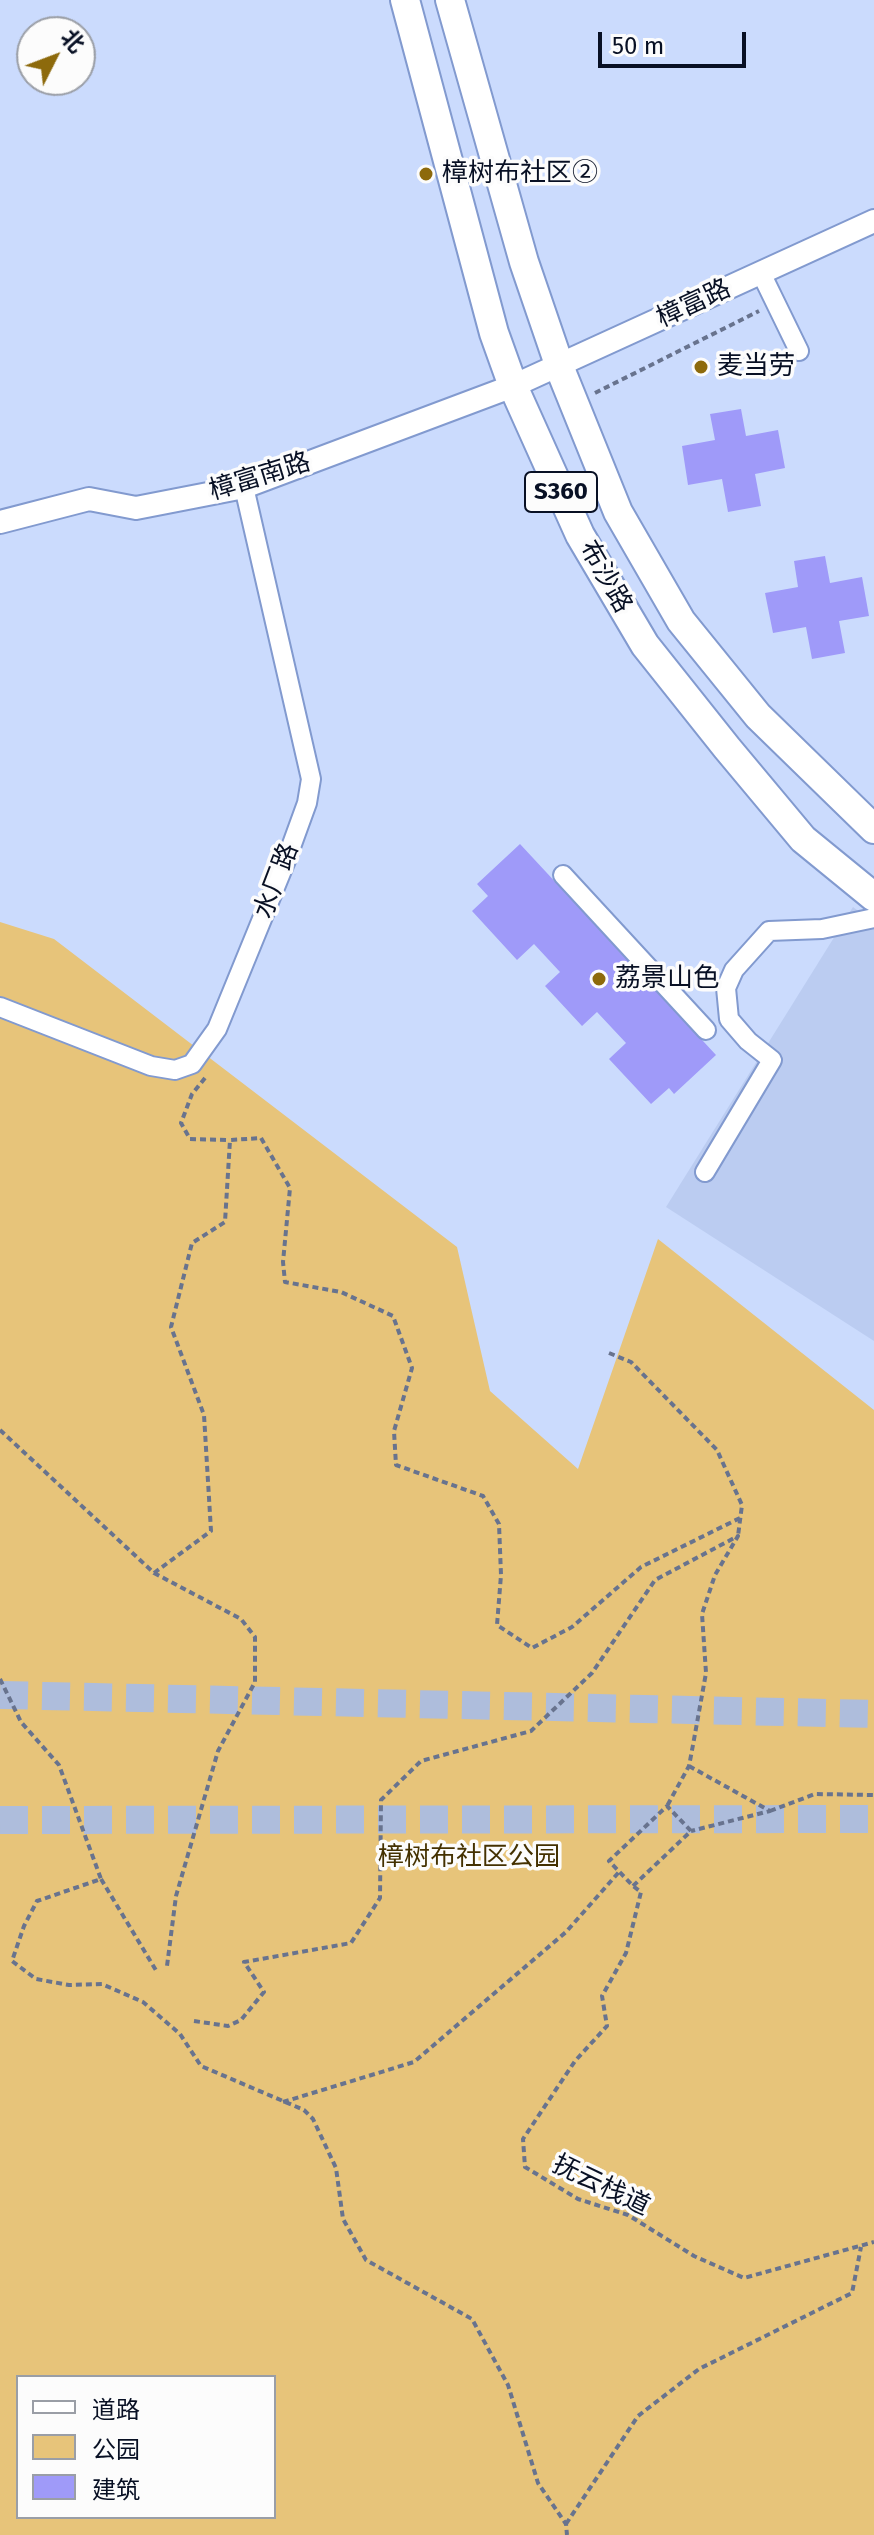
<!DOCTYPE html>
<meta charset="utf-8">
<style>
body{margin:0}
#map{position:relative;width:874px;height:2535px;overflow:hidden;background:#cbdbfd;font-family:"Fira Sans","Noto Sans SC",sans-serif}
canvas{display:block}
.legend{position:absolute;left:16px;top:2375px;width:260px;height:144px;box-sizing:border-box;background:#fcfcfc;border:2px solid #9a9ea6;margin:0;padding:10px 14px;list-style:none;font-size:24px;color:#081024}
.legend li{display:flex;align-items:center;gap:16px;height:40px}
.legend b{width:40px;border:2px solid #9a9ea6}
.north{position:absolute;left:16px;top:16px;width:80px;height:80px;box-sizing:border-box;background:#fcfcfc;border:2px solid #9a9ea6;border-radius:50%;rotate:48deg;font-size:22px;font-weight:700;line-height:32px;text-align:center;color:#081024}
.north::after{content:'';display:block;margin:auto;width:28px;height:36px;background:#8d6a0c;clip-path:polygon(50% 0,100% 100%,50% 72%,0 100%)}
.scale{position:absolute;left:598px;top:32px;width:148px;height:36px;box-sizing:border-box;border:4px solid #081024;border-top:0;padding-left:10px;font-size:24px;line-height:28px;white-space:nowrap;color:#081024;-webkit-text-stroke:6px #fcfcfc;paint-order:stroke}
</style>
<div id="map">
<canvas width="874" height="2535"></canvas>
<ul class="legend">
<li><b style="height:10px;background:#fff"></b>道路</li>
<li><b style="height:22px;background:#e7c47a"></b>公园</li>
<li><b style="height:22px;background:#9f9af9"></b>建筑</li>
</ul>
<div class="north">北</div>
<div class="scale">50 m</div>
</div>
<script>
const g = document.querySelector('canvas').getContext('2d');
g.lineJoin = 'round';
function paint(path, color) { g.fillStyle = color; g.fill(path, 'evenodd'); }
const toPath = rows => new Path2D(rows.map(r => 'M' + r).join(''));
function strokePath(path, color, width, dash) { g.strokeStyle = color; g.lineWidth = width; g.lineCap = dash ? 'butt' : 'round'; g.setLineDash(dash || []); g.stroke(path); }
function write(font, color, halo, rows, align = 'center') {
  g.font = font + ' "Fira Sans","Noto Sans SC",sans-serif'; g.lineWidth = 7; g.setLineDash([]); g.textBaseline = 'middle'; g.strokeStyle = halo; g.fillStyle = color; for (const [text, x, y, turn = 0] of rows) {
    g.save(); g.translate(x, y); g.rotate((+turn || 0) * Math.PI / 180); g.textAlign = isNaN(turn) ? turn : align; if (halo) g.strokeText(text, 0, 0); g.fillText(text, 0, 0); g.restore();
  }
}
paint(toPath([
 [853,907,874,923,874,1341,666,1207]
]), '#bbccf1');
paint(toPath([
 [0,922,54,939,457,1247,490,1391,578,1469,658,1239,874,1410,874,2535,0,2535],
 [18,2377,274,2377,274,2517,18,2517]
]), '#e7c47a');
paint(toPath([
 [741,409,746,436,778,430,785,468,755,474,761,506,728,512,722,479,688,485,682,446,715,440,710,414],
 [825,556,830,583,862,577,869,616,839,621,845,653,812,659,806,627,773,633,765,593,798,587,794,561],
 [520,844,716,1055,674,1094,669,1088,651,1104,609,1059,626,1043,597,1012,582,1026,545,986,560,972,534,944,517,960,472,911,488,896,477,884]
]), '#9f9af9');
strokePath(toPath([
 [0,1695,874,1714],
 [0,1820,874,1819]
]), '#aebddc', 28, [28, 14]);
const minor = toPath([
 [761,273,799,351],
 [563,875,706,1030],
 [0,1007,151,1066,175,1070,192,1064,217,1029,287,858,307,803,311,779,244,487],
 [705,1172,772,1060,748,1041,729,1019,726,988,734,970,769,931,822,929,874,918]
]);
const tertiary = toPath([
 [0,522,89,499,136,508,244,487,513,386,874,221]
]);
const primary = toPath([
 [405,0,494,333,513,386,580,535,645,645,727,748,803,839,874,897],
 [450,0,524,262,563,376,618,512,681,621,758,716,874,829]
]);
strokePath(minor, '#829acf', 22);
strokePath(tertiary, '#829acf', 26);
strokePath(primary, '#829acf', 32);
strokePath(toPath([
 [595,393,759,311],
 [205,1078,192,1094,181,1123,190,1139,230,1140],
 [609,1353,631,1362,717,1450,742,1505,738,1536],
 [0,1430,154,1573,241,1619,255,1637,255,1682,218,1751,176,1896,167,1966],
 [154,1573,211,1531,204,1415,171,1327,192,1243,225,1222,230,1140,261,1138,290,1188,283,1262,285,1282,341,1292,393,1316,412,1368,394,1431,396,1465,483,1496,499,1524,501,1575,497,1625,532,1648,572,1627,641,1567,740,1518],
 [0,1679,21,1722,59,1765,101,1879,37,1901,24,1926,12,1961,36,1979,69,1985,102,1984,143,2002,180,2034,201,2066,304,2110,313,2119,336,2168,343,2219,366,2260,472,2319,508,2385,538,2483,566,2524,567,2535],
 [689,1766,770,1811,691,1831],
 [770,1811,815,1794,874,1795],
 [101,1879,157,1972],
 [633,1886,691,1831,667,1806,609,1861,633,1886,641,1892,626,1953,602,1996,607,2026,575,2061,523,2139,525,2167,578,2199,628,2215,694,2256,744,2278,874,2242],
 [194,2021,228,2026,241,2020,264,1992,244,1962,351,1943,380,1898,381,1800,421,1761,531,1731,592,1673,655,1580,738,1536,715,1575,702,1614,706,1673,693,1745,689,1766,667,1806],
 [283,2102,414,2062,566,1932,619,1872],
 [566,2524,638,2416,699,2369,852,2293,861,2247]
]), '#68738e', 4, [6, 4]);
strokePath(minor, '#fff', 18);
strokePath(tertiary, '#fff', 22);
strokePath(primary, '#fff', 28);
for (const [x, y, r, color] of [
 [426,174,8,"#8d6a0c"],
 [701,367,8,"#8d6a0c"],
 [599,979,8,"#8d6a0c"]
]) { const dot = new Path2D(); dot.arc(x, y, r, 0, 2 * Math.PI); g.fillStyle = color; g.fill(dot); strokePath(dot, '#fcfcfc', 3); }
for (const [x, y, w] of [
 [561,492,72]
]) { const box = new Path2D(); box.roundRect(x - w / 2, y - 20, w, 40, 6); g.fillStyle = '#fcfcfc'; g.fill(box); strokePath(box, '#081024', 2); }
write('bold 24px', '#081024', null, [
 ["S360",561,492]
]);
write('26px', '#081024', '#fcfcfc', [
 ["樟树布社区②",442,174],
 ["麦当劳",717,367],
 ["荔景山色",615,979]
], 'left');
write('26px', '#081024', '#fcfcfc', [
 ["樟富路",694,304,-25],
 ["樟富南路",260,477,-17],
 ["布沙路",605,577,60],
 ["水厂路",277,881,-69],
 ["抚云栈道",601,2186,26]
]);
write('26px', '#443101', '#fcfcfc', [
 ["樟树布社区公园",469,1858]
]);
</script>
